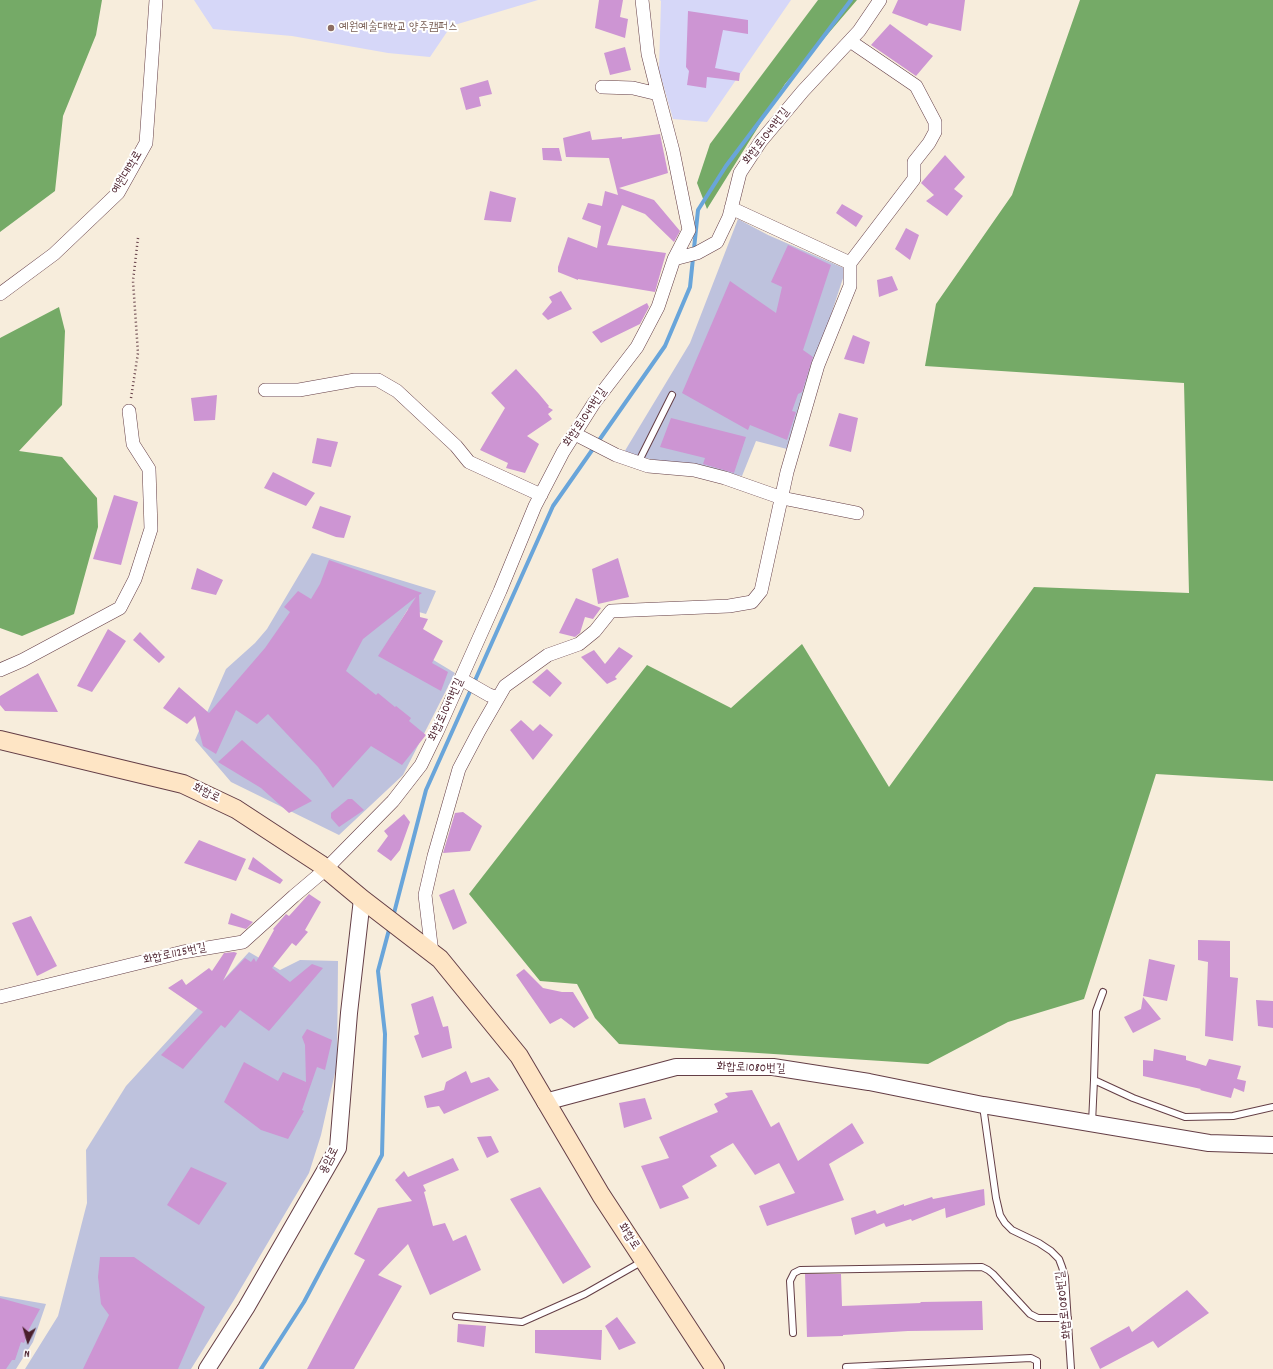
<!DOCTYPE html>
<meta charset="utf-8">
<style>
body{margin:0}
#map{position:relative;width:1273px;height:1369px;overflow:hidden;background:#f7eddc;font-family:Dekko,sans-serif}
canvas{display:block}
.north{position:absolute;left:8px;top:1321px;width:40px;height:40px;-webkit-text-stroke:3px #fff;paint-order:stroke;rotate:185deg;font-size:11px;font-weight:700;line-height:16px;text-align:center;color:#4a1f2b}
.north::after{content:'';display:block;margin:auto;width:14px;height:18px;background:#4a1f2b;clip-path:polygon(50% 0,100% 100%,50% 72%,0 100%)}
</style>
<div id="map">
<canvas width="1273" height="1369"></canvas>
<div class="north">N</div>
</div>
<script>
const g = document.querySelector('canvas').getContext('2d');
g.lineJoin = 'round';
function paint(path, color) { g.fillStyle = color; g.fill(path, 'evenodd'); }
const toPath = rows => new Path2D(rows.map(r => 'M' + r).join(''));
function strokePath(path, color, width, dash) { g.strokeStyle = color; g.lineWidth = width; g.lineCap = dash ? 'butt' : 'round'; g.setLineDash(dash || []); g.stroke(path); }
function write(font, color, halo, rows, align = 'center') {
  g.font = font + ' Dekko,"Poor Story",sans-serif'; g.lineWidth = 4; g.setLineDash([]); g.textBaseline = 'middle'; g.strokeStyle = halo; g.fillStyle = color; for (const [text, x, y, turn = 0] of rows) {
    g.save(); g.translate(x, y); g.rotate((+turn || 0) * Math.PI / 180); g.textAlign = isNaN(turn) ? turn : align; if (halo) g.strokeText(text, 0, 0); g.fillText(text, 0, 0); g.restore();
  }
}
paint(toPath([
 [194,0,538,0,451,26,430,57,388,53,292,36,213,29],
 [660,0,791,0,707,122,673,119,659,70,661,1]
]), '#d6d7f8');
paint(toPath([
 [738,219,768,235,846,269,787,449,756,441,742,476,623,454,690,343],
 [312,553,436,591,426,614,408,609,392,635,455,673,403,775,339,835,231,782,195,740,226,669,255,643,267,629],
 [249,952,280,970,300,960,338,961,337,1064,321,1135,309,1173,234,1300,191,1369,25,1369,58,1316,87,1203,86,1150,126,1086],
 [0,1296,46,1304,33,1342,16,1369,0,1369]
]), '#bec2dd');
paint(toPath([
 [0,0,102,0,96,35,63,116,55,191,0,232],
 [818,0,857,0,785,84,707,209,697,183,710,144],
 [1080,0,1273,0,1273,781,1156,774,1084,999,1008,1022,928,1064,619,1044,595,1018,577,984,540,981,469,894,647,665,731,708,802,644,889,787,1034,587,1189,593,1184,383,925,366,936,304,1012,195],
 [59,307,65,331,62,405,19,451,62,457,97,498,98,527,74,614,22,636,0,628,0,338]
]), '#75aa67');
strokePath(toPath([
 [393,917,426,790,553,506,665,346,690,287,698,210,726,166,851,0],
 [261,1369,304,1302,382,1155,385,1034,378,971,390,926]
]), '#69a5da', 4);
paint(toPath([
 [599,0,623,0,620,17,628,19,625,38,595,28],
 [898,0,965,0,961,31,929,23,927,26,892,13],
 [688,11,748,20,748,34,723,30,715,68,740,73,739,81,707,77,706,88,687,85,689,71,686,67],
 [890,24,933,56,916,76,871,45],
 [625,47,631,70,610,75,604,53],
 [488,80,492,94,479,97,481,106,466,110,460,88],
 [590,131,592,140,622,137,622,139,660,134,668,173,619,188,654,200,680,231,674,242,645,214,622,205,607,245,666,253,655,292,578,279,578,280,558,272,558,267,568,237,597,248,601,226,582,219,588,203,602,206,605,191,618,195,609,158,566,157,563,138],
 [542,148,559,148,562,161,543,160],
 [945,155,965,177,954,189,963,196,947,216,926,201,934,195,921,183],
 [490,191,516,198,511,222,484,220],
 [842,204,863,216,856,227,836,213],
 [906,228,919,235,910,260,895,249],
 [788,245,831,265,803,350,813,357,802,392,798,394,792,411,796,412,787,440,750,425,748,430,682,393,730,281,776,313,782,287,771,282],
 [892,276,898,290,879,297,877,280],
 [561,291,572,309,548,320,542,314,552,302,549,297],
 [647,303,649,307,640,324,601,343,592,332],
 [853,335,870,342,864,364,844,359],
 [516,369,539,394,549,406,548,407,553,410,548,414,552,419,527,436,539,444,525,473,506,468,508,463,480,450,505,408,491,393],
 [217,395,215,420,194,421,191,398],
 [839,413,858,418,851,452,829,446],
 [671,418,746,437,734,473,703,464,705,458,660,447],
 [317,438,338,442,331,467,312,463],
 [273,472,315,493,306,506,264,488],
 [114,495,138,502,121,565,93,559],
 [320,506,351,516,344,538,336,537,312,528],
 [618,558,629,597,598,604,592,569],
 [329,560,422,593,419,595,420,617,428,619,423,629,443,641,432,663,448,672,441,691,378,656,416,597,363,639,346,671,376,695,378,693,395,707,396,706,411,718,409,721,426,735,402,765,371,746,333,788,318,767,268,714,257,724,236,710,216,754,203,746,195,716,187,724,163,708,179,687,209,713,265,648,290,612,284,607,298,591,311,599,320,584],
 [197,568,223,580,216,595,191,589],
 [576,598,601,608,593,619,585,617,580,633,575,637,559,633],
 [108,629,126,641,92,692,77,686],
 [140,632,165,657,159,663,133,640],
 [619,647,633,656,615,677,617,679,607,684,581,657,594,650,605,664],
 [547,669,562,683,550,697,532,682],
 [38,673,58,712,5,711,0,705,0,696],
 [521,720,533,731,540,724,553,735,533,760,510,730],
 [242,740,312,801,289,813,261,788,218,762],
 [348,799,352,799,364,810,339,827,331,818,331,813],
 [463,812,482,826,470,851,443,853,455,813],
 [404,814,410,822,400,850,391,861,377,851,388,836,384,831],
 [199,840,246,859,236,881,184,863],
 [253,857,283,880,280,884,248,869],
 [454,889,467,923,453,930,439,895],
 [309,894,321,902,305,930,308,932,296,946,292,943,272,968,290,982,312,964,323,968,269,1031,240,1010,225,1028,221,1025,183,1069,161,1055,203,1012,168,988,182,979,186,985,209,968,212,971,224,953,234,952,237,953,223,981,245,958,251,962,254,958,256,962,274,930,273,929,286,914,289,916],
 [231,913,253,922,246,929,228,924],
 [31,916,57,966,37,976,12,923],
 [1198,940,1230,941,1230,977,1238,978,1233,1041,1205,1036,1208,962,1198,960],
 [1149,959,1175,965,1167,1001,1143,996],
 [524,969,543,988,562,992,573,992,589,1018,574,1028,561,1018,550,1024,516,975],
 [433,996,443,1027,448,1026,452,1048,422,1058,414,1036,419,1034,411,1004],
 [1143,997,1161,1019,1133,1033,1124,1017,1141,1009],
 [1256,1000,1273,1001,1273,1028,1258,1026],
 [307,1029,332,1040,325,1070,317,1067,302,1110,304,1111,288,1139,261,1130,224,1102,244,1062,278,1081,283,1072,306,1082,305,1045,302,1037],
 [1154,1049,1186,1056,1186,1060,1206,1066,1209,1059,1241,1066,1237,1079,1246,1081,1244,1092,1234,1088,1231,1098,1200,1090,1201,1089,1143,1076,1143,1060,1153,1061],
 [466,1071,471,1083,489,1077,499,1090,444,1114,439,1106,427,1108,424,1096,444,1090,446,1082],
 [752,1090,771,1127,779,1122,798,1161,852,1123,864,1143,829,1164,844,1200,767,1226,759,1206,795,1193,779,1163,755,1175,733,1143,710,1156,717,1166,682,1186,689,1198,660,1209,641,1166,669,1158,659,1137,718,1112,714,1104,728,1097,725,1093],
 [645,1098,652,1119,624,1128,619,1103],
 [491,1136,499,1152,487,1158,477,1137],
 [453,1158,459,1170,423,1185,426,1191,424,1192,433,1226,445,1223,453,1241,466,1235,481,1270,430,1295,408,1244,378,1275,402,1286,354,1369,307,1369,365,1260,354,1254,378,1208,412,1201,395,1180,404,1171,408,1177],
 [191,1167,227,1183,199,1225,167,1205],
 [540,1187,591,1267,563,1284,510,1199],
 [984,1189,985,1205,946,1218,945,1208,912,1221,911,1219,886,1227,884,1223,855,1235,851,1218,875,1210,877,1214,904,1204,904,1206,932,1197,933,1199],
 [100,1257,134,1257,205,1307,178,1369,83,1369,109,1315,101,1304,98,1277],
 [805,1274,841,1274,842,1306,921,1303,920,1302,982,1301,983,1330,908,1331,843,1335,843,1336,807,1337],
 [1187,1290,1209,1313,1158,1348,1153,1341,1100,1369,1090,1348,1129,1326,1132,1332],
 [0,1298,40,1309,28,1331,29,1331,24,1343,21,1342,15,1360,12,1360,6,1369,0,1369],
 [617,1317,636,1343,619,1350,605,1326],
 [458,1324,486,1326,484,1347,457,1342],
 [535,1330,602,1330,601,1360,535,1353]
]), '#cd95d3');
const service = toPath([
 [638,463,672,395],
 [1094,1080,1096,1011,1103,992],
 [983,1106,996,1198,1000,1215,1005,1223,1012,1230,1039,1243,1051,1251,1059,1259,1062,1267,1065,1277,1071,1369],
 [1092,1123,1094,1080,1133,1098,1185,1117,1233,1116,1273,1107],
 [456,1316,522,1322,585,1294,643,1261],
 [793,1333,790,1281,794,1273,800,1270,982,1267,988,1270,993,1274,1030,1314,1038,1318,1068,1318],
 [846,1367,1031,1358,1037,1361,1037,1369]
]);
const minor = toPath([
 [642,0,648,54,658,94],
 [602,87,633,88,658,94,673,151,689,230,674,259],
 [731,208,850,263],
 [0,294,54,254,118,193,146,143,156,0],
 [265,390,299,390,355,380,378,380,397,391,456,446,469,462,541,495],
 [575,434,616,455,648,466,694,470,725,478,782,498,857,513],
 [0,670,23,660,120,608,135,579,151,529,149,469,133,444,129,411],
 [461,679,489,695,498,698],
 [432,953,425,895,434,856,459,769,479,731,505,686,548,655,579,644,595,631,611,611,729,606,752,602,761,591,787,472,818,365,850,286,850,263,914,179,914,162,929,143,935,132,935,122,916,86,850,41],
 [0,997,183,952,243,942,294,896,326,869,393,801,421,765,437,732,500,591,535,506,563,452,594,403,637,347,658,307,674,259,697,253,717,242,729,217,740,173,761,141,803,91,859,31,880,0]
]);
const tertiary = toPath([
 [545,1102,676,1067,773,1067,869,1082,983,1105,1209,1143,1273,1145],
 [207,1369,246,1308,338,1148,349,1013,362,899]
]);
const secondary = toPath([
 [0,740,183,784,236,809,320,864,362,899,440,959,519,1056,601,1195,715,1369]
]);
strokePath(service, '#643e46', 8);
strokePath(minor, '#643e46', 14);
strokePath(tertiary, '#643e46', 18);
strokePath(secondary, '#643e46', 20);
strokePath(toPath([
 [131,398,138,353,133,281,138,238]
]), '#643e46', 2.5, [1, 3]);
strokePath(service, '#fff', 6);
strokePath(minor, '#fff', 13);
strokePath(tertiary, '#fff', 16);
strokePath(secondary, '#fee5c5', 18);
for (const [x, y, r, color] of [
 [331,28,4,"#8d6e63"]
]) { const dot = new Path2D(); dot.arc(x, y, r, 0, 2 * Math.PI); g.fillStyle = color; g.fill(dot); strokePath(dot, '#fff', 1.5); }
write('12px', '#785e54', '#fff', [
 ["예원예술대학교 양주캠퍼스",339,28]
], 'left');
write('12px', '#4a1f2b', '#fff', [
 ["화합로1049번길",767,137,-52],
 ["예원대학로",128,173,-59],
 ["화합로1049번길",586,418,-56],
 ["화합로1049번길",447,710,-65],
 ["화합로",206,794,26],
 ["화합로1125번길",175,955,-12],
 ["화합로1080번길",751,1069,2],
 ["용암로",330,1161,-63],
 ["화합로",628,1237,57],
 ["화합로1080번길",1065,1305,-96]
]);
</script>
